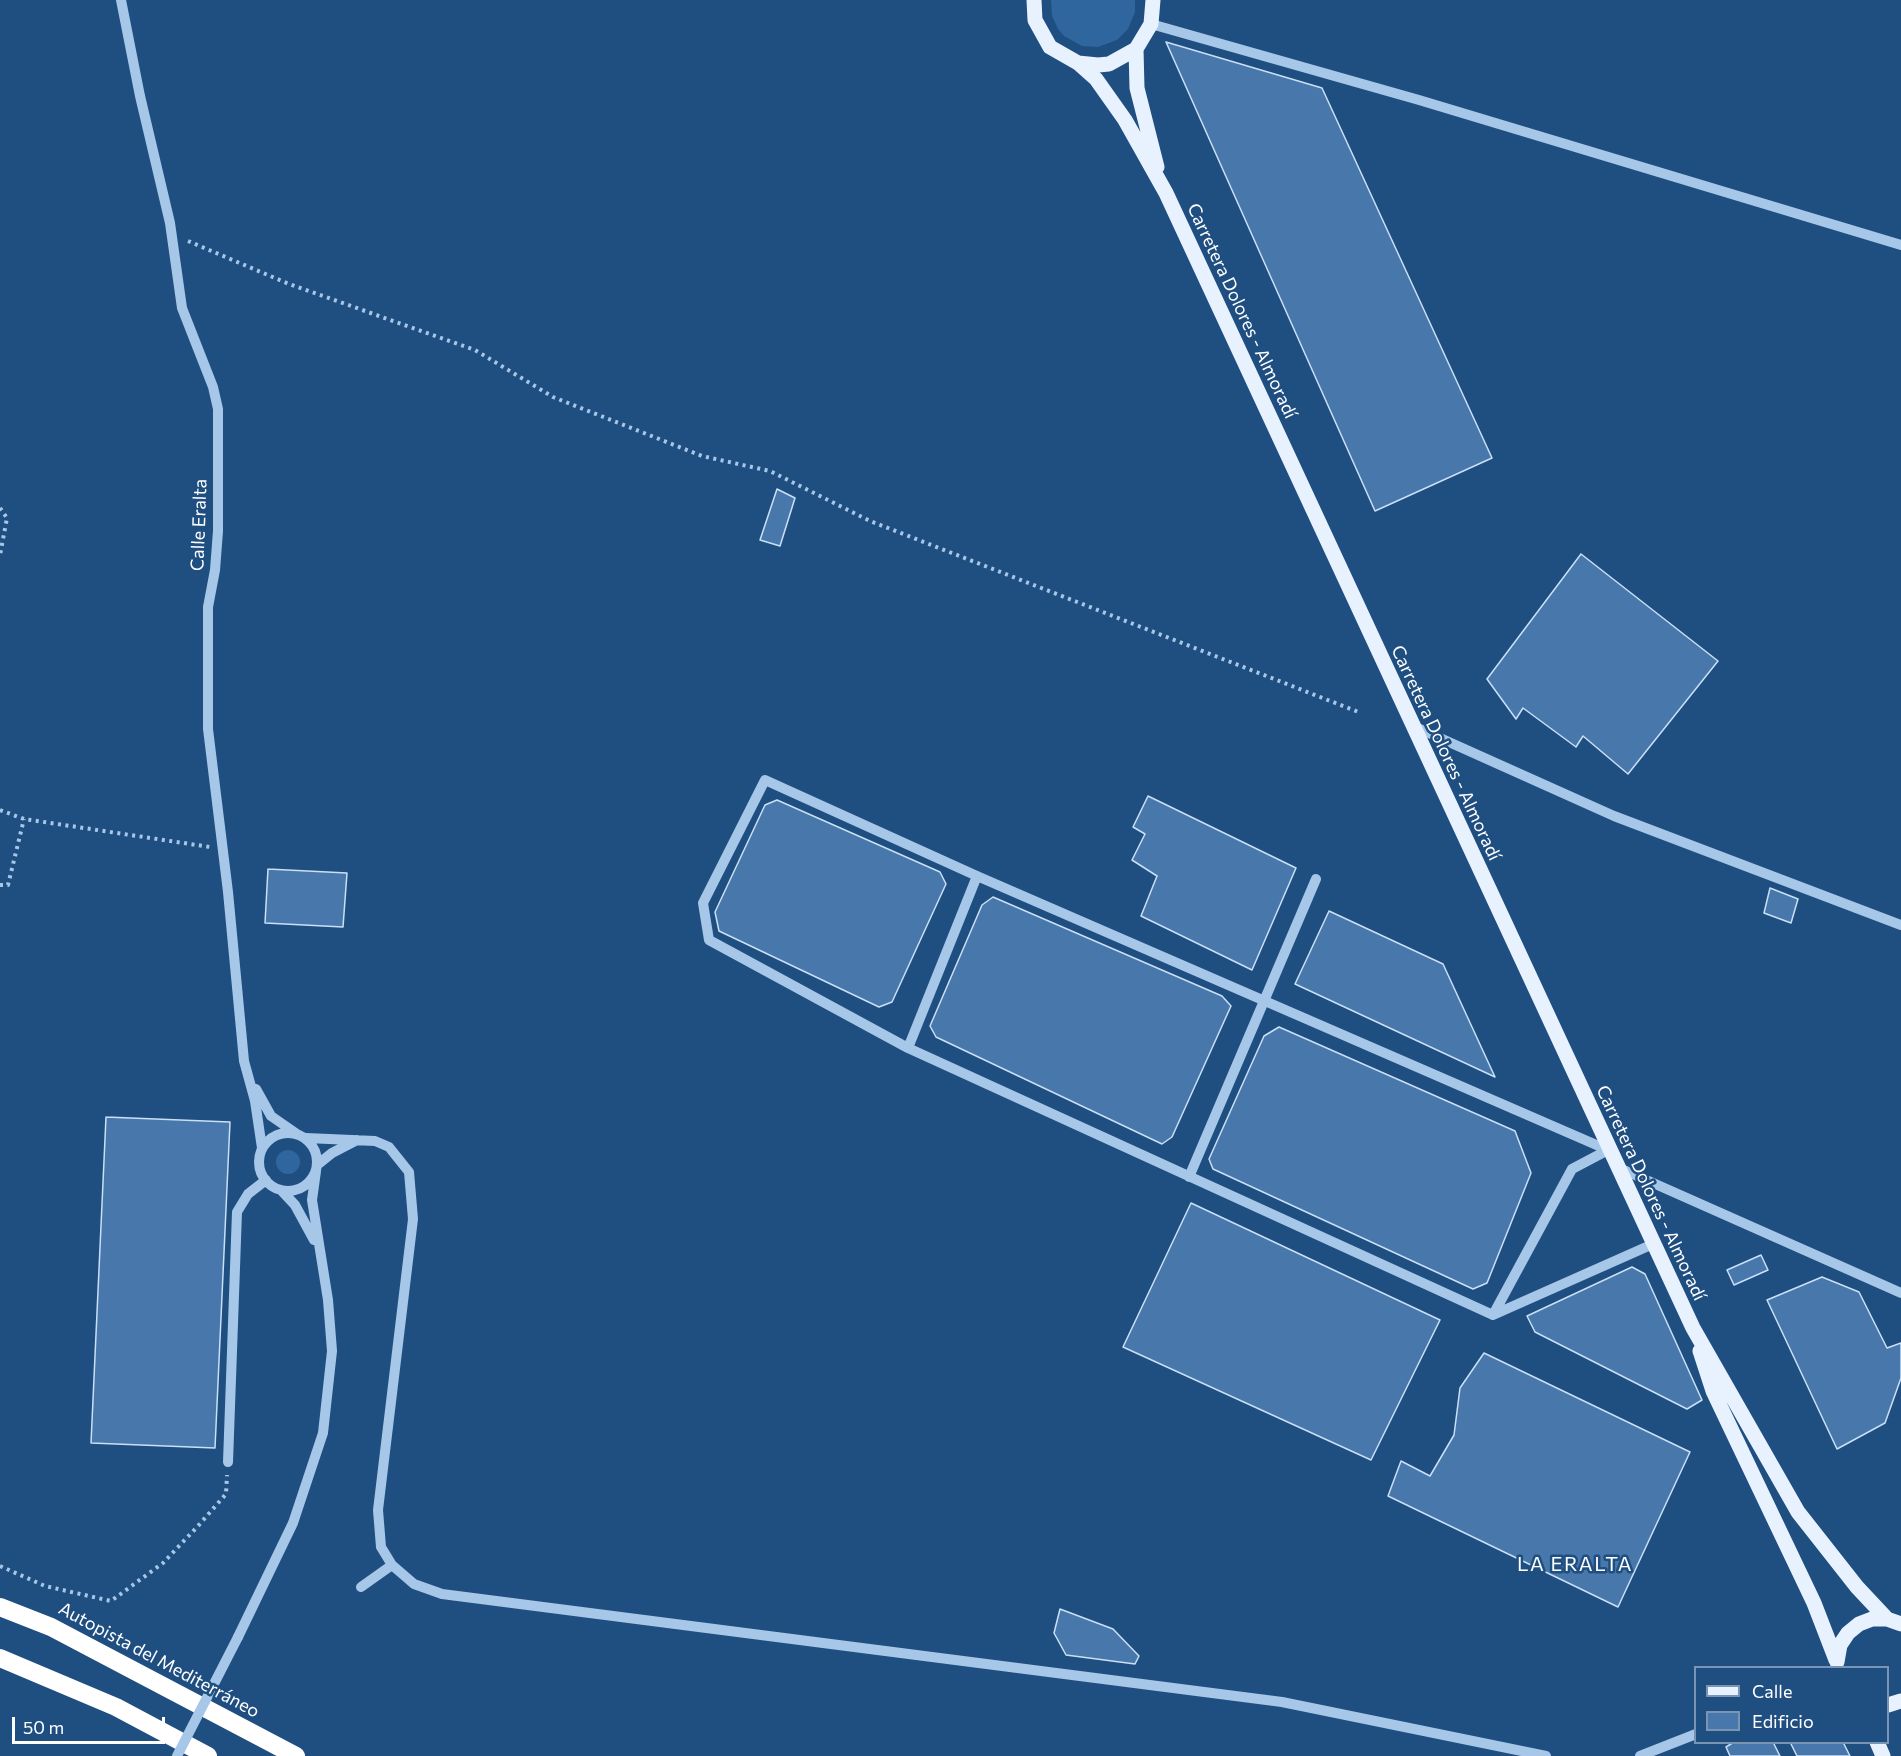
<!DOCTYPE html>
<meta charset="utf-8">
<style>
body{margin:0}
#map{position:relative;width:1901px;height:1756px;overflow:hidden;background:#1f4e81;font-family:Commissioner,sans-serif}
canvas{display:block}
.legend{position:absolute;left:1694px;top:1666px;width:195px;height:78px;box-sizing:border-box;background:#1f4e81;border:2px solid #7995b3;margin:0;padding:8px 10px;list-style:none;font-size:18px;color:#fff}
.legend li{display:flex;align-items:center;gap:12px;height:30px}
.legend b{width:30px;border:2px solid #7995b3}
.scale{position:absolute;left:12px;top:1717px;width:153px;height:27px;box-sizing:border-box;border:3px solid #fff;border-top:0;padding-left:8px;font-size:18px;line-height:21px;white-space:nowrap;color:#fff;-webkit-text-stroke:4px #1f4e81;paint-order:stroke}
</style>
<div id="map">
<canvas width="1901" height="1756"></canvas>
<ul class="legend">
<li><b style="height:8px;background:#e8f1fe"></b>Calle</li>
<li><b style="height:16px;background:#4878ab"></b>Edificio</li>
</ul>
<div class="scale">50 m</div>
</div>
<script>
const g = document.querySelector('canvas').getContext('2d');
g.lineJoin = 'round';
function paint(path, color) { g.fillStyle = color; g.fill(path, 'evenodd'); }
const toPath = rows => new Path2D(rows.map(r => 'M' + r).join(''));
function strokePath(path, color, width, dash) { g.strokeStyle = color; g.lineWidth = width; g.lineCap = dash ? 'butt' : 'round'; g.setLineDash(dash || []); g.stroke(path); }
function write(font, color, halo, rows, align = 'center') {
  g.font = font + ' Commissioner,sans-serif'; g.lineWidth = 5; g.setLineDash([]); g.textBaseline = 'middle'; g.strokeStyle = halo; g.fillStyle = color; for (const [text, x, y, turn = 0] of rows) {
    g.save(); g.translate(x, y); g.rotate((+turn || 0) * Math.PI / 180); g.textAlign = isNaN(turn) ? turn : align; if (halo) g.strokeText(text, 0, 0); g.fillText(text, 0, 0); g.restore();
  }
}
paint(toPath([
 [1051,0,1135,0,1135,12,1128,29,1117,40,1098,47,1082,46,1064,36,1058,29,1052,16],
 '276 1162a12 12 0 1 1 24 0a12 12 0 1 1-24 0Z'
]), '#2f669e');
const building = toPath([
 [1166,42,1322,88,1492,458,1375,511,1166,42],
 [777,489,795,498,780,546,760,540,777,489],
 [1581,554,1718,661,1628,774,1583,736,1576,747,1523,708,1516,719,1487,679,1581,554],
 [1148,796,1296,868,1252,970,1141,916,1157,876,1132,860,1145,834,1133,827,1148,796],
 [777,800,940,872,946,884,892,1002,879,1007,719,931,715,912,765,805,777,800],
 [268,869,347,873,343,927,265,923,268,869],
 [1770,888,1798,899,1791,923,1764,913,1770,888],
 [993,897,1222,996,1231,1006,1172,1137,1162,1144,936,1037,930,1026,982,905,993,897],
 [1329,911,1443,964,1495,1077,1295,984,1329,911],
 [1279,1027,1515,1131,1531,1173,1487,1283,1473,1289,1213,1169,1209,1159,1264,1036,1279,1027],
 [106,1117,230,1122,215,1448,91,1443,106,1117],
 [1191,1203,1440,1320,1371,1460,1123,1347,1191,1203],
 [1761,1255,1768,1270,1734,1285,1727,1270,1761,1255],
 [1632,1267,1645,1274,1702,1400,1687,1409,1535,1332,1527,1316,1632,1267],
 [1822,1277,1859,1292,1887,1348,1901,1343,1901,1378,1885,1423,1837,1449,1767,1300,1822,1277],
 [1484,1353,1690,1452,1618,1607,1388,1496,1401,1461,1430,1476,1454,1435,1460,1388,1484,1353],
 [1060,1609,1113,1629,1139,1656,1135,1664,1066,1655,1054,1633,1060,1609],
 [1734,1742,1773,1742,1780,1756,1730,1756,1726,1747,1734,1742],
 [1790,1742,1843,1742,1850,1756,1797,1756,1790,1742]
]);
paint(building, '#4878ab');
strokePath(building, '#cae0f6', 1.5);
strokePath(toPath([
 [188,241,289,284,475,350,553,397,702,456,770,471,870,521,1361,713],
 [0,508,7,518,0,555],
 [0,810,24,819,210,847],
 [0,885,8,885,24,819],
 [0,1566,45,1586,111,1601,163,1563,198,1526,226,1494,227,1475]
]), '#a6c7e8', 4, [3, 4.5]);
strokePath(toPath([
 [121,0,140,96,170,223,182,308,213,387,218,409,218,531,215,570,208,607,208,729,228,892,244,1061,255,1101,262,1148],
 [1151,24,1419,100,1901,245],
 [1411,725,1614,816,1901,925],
 [908,1048,977,876],
 [256,1089,271,1116,297,1134],
 '259 1162a29 29 0 1 1 58 0a29 29 0 1 1-58 0Z',
 [306,1138,375,1141,389,1147,409,1172,413,1219,378,1510,381,1547,392,1565,414,1584,442,1594,1282,1702,1546,1756],
 [1608,1150,977,876,765,780,703,903,709,940,908,1048,1493,1315,1653,1244],
 [317,1165,332,1153,357,1140],
 [1617,1167,1901,1293],
 [1189,1177,1316,879],
 [281,1190,295,1205,314,1240],
 [1493,1315,1572,1169,1608,1150],
 [228,1462,237,1212,248,1194,266,1180],
 [361,1587,392,1565],
 [238,1637,293,1523,323,1433,332,1351,328,1300,312,1200,316,1171],
 [1640,1756,1696,1734]
]), '#a6c7e8', 10);
strokePath(toPath([
 [1034,0,1035,20,1050,47,1078,63,1098,65,1109,64,1136,49,1151,24,1153,0],
 [1136,49,1137,88,1157,167],
 [1078,63,1096,79,1125,120,1166,193,1693,1328,1798,1512,1857,1587,1887,1619],
 [1700,1351,1713,1391,1814,1603,1836,1660],
 [1837,1662,1840,1645,1848,1633,1859,1624,1872,1619,1887,1619,1901,1624],
 [1888,1705,1901,1701],
 [1877,1742,1883,1756]
]), '#e8f1fe', 15);
strokePath(toPath([
 [0,1607,51,1627,296,1756],
 [0,1658,116,1707,208,1756]
]), '#fff', 18);
strokePath(toPath([
 [177,1756,238,1637]
]), '#a6c7e8', 10);
write('18px', '#fff', '#1f4e81', [
 ["Carretera Dolores - Almoradí",1242,311,65],
 ["Calle Eralta",199,525,-88],
 ["Carretera Dolores - Almoradí",1446,753,65],
 ["Carretera Dolores - Almoradí",1651,1193,65],
 ["Autopista del Mediterráneo",159,1660,28]
]);
g.letterSpacing = '1.5px';
write('20px', '#fff', '#1f4e81', [
 ["LA ERALTA",1575,1564]
]);
g.letterSpacing = '0px';
</script>
